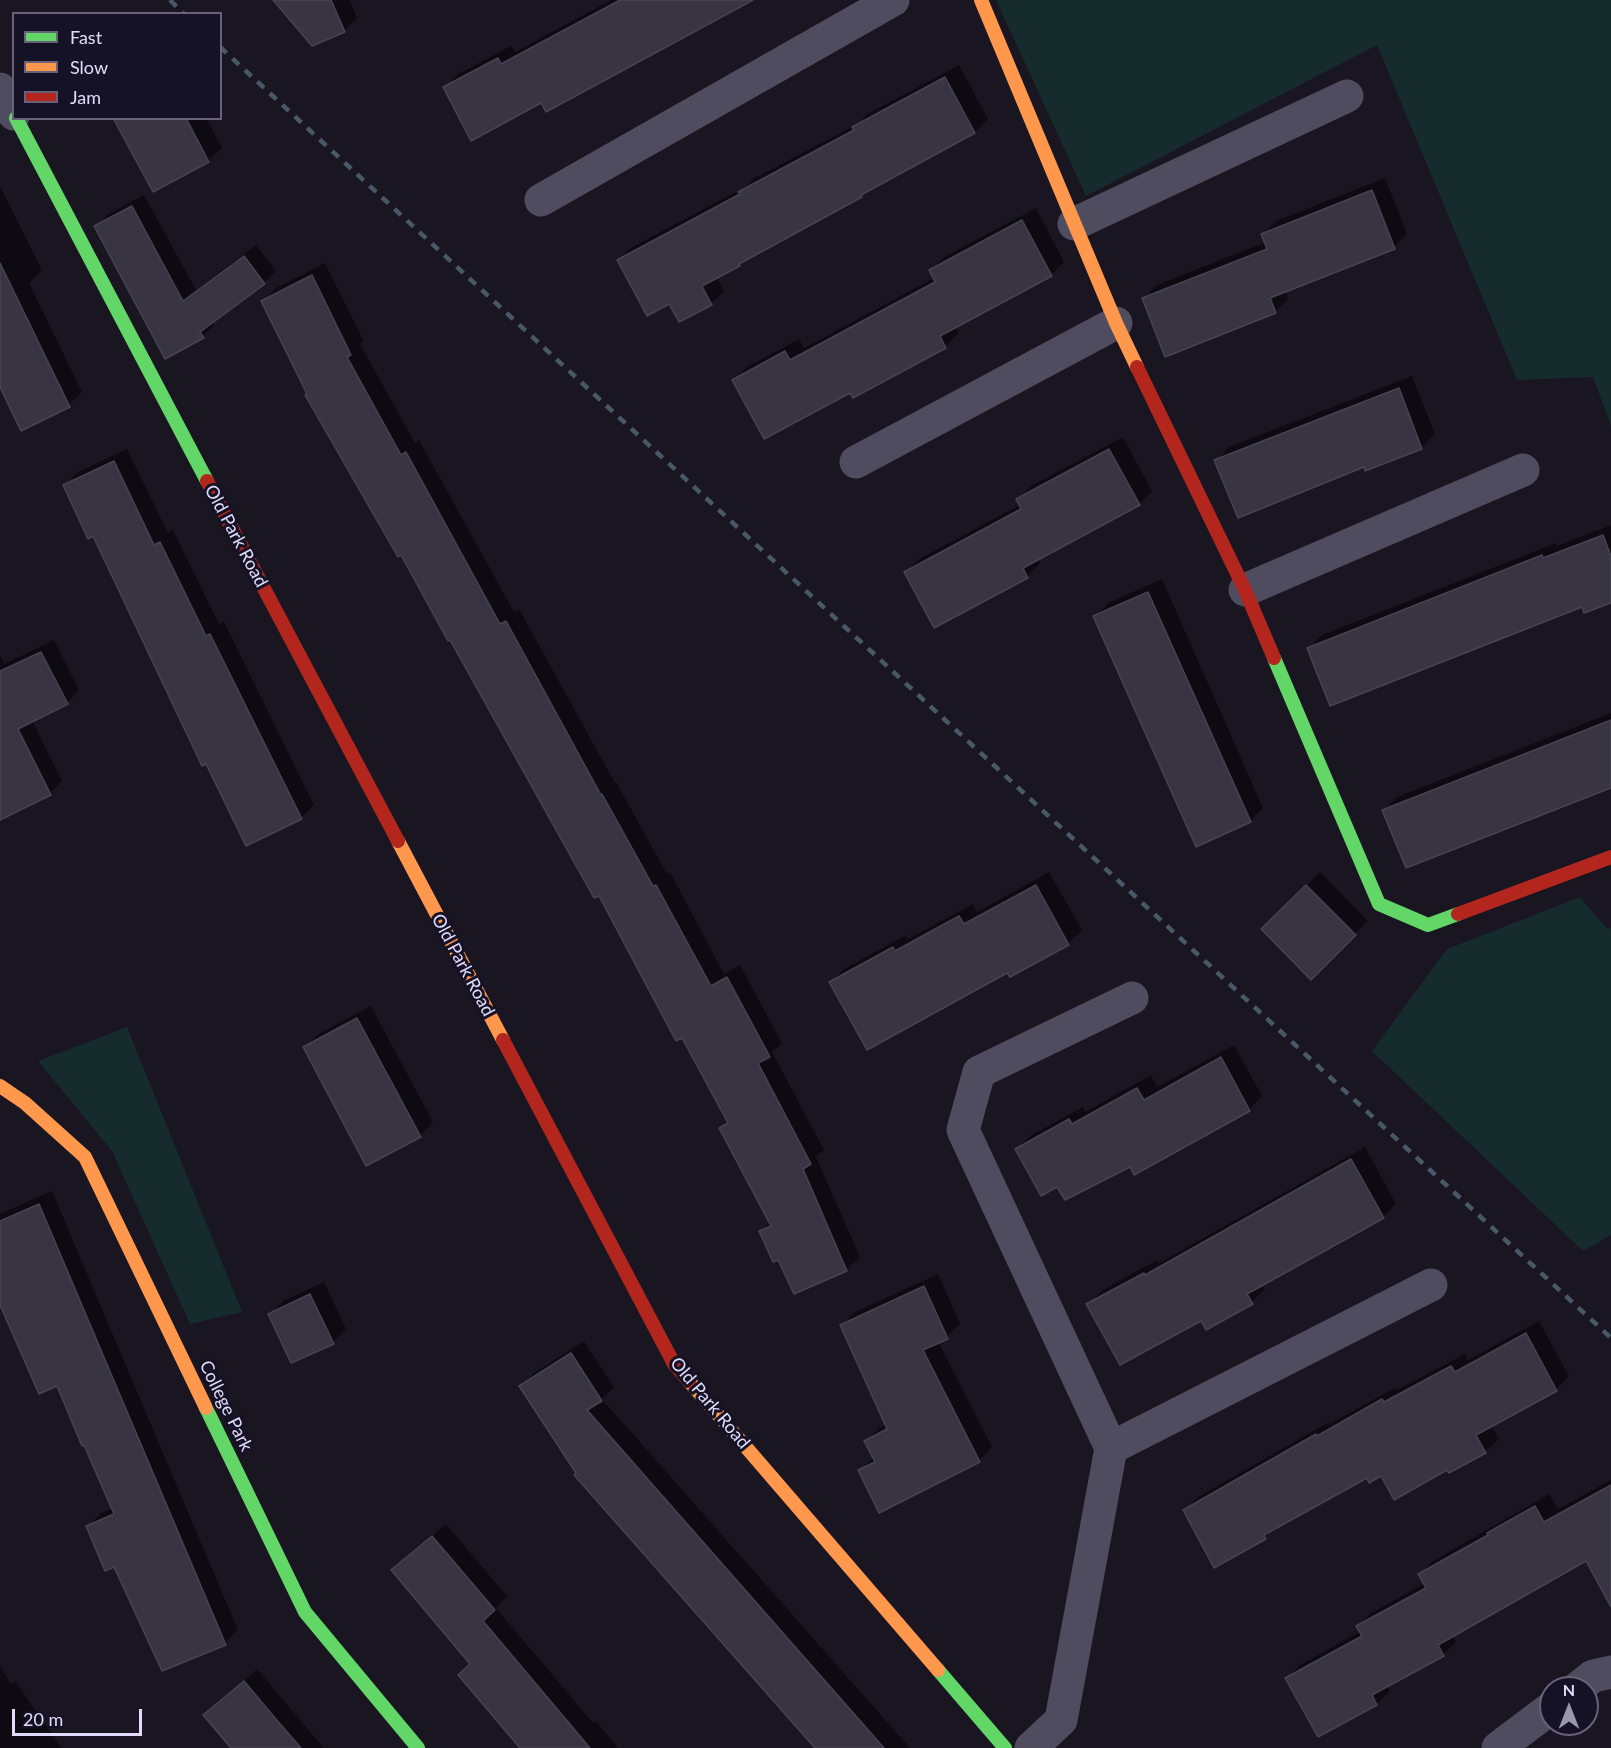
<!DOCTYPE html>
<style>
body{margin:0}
#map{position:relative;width:1611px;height:1748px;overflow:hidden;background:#191621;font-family:Lato,sans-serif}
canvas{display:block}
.legend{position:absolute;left:12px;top:12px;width:210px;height:108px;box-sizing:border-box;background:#161225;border:2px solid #67627a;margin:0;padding:8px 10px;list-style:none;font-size:18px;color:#e0dbfa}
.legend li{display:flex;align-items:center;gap:12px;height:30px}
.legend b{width:30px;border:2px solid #67627a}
.north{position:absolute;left:1539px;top:1676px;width:60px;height:60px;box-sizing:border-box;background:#161225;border:2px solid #67627a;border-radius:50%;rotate:0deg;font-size:16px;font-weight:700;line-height:24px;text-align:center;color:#e0dbfa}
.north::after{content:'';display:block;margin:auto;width:21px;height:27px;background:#9a96ae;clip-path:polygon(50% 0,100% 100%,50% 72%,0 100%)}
.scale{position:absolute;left:12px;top:1709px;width:130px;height:27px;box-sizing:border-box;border:3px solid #e0dbfa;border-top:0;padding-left:8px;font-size:18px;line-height:21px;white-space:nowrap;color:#e0dbfa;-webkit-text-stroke:4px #161225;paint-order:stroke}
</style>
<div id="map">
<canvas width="1611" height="1748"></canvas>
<ul class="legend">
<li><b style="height:8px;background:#63d668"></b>Fast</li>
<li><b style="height:8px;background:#ff974d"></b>Slow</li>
<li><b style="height:8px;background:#b3261e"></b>Jam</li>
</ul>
<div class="north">N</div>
<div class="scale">20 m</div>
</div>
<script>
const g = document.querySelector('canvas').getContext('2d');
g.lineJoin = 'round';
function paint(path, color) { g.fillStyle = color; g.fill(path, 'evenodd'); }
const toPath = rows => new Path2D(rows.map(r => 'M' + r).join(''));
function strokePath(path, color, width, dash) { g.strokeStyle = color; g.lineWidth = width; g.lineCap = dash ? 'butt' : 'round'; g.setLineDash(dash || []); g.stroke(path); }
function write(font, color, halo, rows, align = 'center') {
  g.font = font + ' Lato,sans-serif'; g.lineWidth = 6; g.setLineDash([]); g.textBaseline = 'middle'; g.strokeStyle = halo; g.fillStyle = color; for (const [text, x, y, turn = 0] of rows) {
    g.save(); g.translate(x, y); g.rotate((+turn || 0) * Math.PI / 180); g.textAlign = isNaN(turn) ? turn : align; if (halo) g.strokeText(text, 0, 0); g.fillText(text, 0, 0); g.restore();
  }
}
paint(toPath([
 [996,0,1611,0,1611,426,1593,377,1517,380,1377,45,1086,196],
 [1580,897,1607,929,1611,928,1611,1235,1583,1251,1372,1051,1447,949],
 [127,1027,242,1312,190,1324,112,1151,38,1061]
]), '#162b2c');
paint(toPath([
 [281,0,350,0,357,18,344,31],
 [611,0,749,0,542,101,445,88,458,74,511,46,515,52],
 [959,65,988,119,975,132,867,190,861,196,745,259,739,265,717,277,724,291,711,304,669,302,618,260,632,247,747,186,753,179,859,123,867,114],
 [115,118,206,118,222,148,208,161],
 [1385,178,1407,234,1394,247,1285,290,1288,299,1275,312,1144,298,1157,285,1266,242,1263,234,1276,221],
 [0,186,42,270,29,283,82,392,69,405,0,384],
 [144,195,196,290,256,245,276,271,264,283,212,321,214,325,203,336,96,226,108,214],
 [1036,208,1064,262,1051,275,955,327,959,333,945,347,853,396,851,391,733,380,747,367,799,339,804,348,934,278,931,271,944,257],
 [325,263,364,341,360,344,415,443,419,440,514,612,519,609,615,783,616,782,667,874,670,872,724,974,740,965,782,1043,772,1052,824,1150,816,1157,860,1257,846,1270,779,1258,761,1232,770,1222,721,1129,728,1121,682,1036,309,394,263,301,276,288],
 [1412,376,1435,434,1422,447,1366,469,1365,466,1216,461,1229,447],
 [1123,437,1152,491,1139,504,1037,558,1040,563,1027,577,906,572,919,559,1020,505,1018,500,1031,486],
 [127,449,168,533,173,530,219,624,224,622,314,805,301,818,94,534,65,485,78,472],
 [1611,525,1611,601,1309,648,1322,635,1556,543,1557,546],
 [1162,579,1263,808,1250,821,1094,617,1108,603],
 [54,640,79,690,67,703,32,720,62,781,50,793,0,818,0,655,4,664],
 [1611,713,1611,786,1384,810,1397,797],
 [1049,872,1082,930,1068,944,1010,975,1008,971,831,982,844,969,906,935,908,939,973,904,977,912],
 [1320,872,1368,921,1311,977,1263,929],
 [371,1006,433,1122,420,1136,305,1047,318,1034],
 [1234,1045,1262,1096,1249,1110,1130,1165,1058,1185,1017,1149,1030,1136,1083,1107,1085,1112,1151,1075,1157,1087],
 [1365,1147,1396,1204,1383,1217,1262,1284,1265,1289,1252,1302,1206,1328,1201,1319,1088,1305,1101,1291,1157,1260,1159,1263],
 [52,1191,238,1630,225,1643,115,1565,88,1526,101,1513,113,1508,58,1384,0,1301,0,1214],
 [938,1274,960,1324,947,1337,938,1341,992,1447,979,1461,860,1471,873,1458,866,1441,879,1428,887,1424,842,1325,855,1312],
 [324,1282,346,1329,333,1342,270,1314,283,1301],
 [1539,1321,1569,1376,1556,1390,1491,1425,1499,1439,1485,1452,1449,1471,1447,1467,1367,1476,1276,1526,1265,1537,1215,1566,1184,1510,1198,1497,1329,1422,1330,1424,1396,1387,1397,1390,1465,1354,1468,1360],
 [584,1341,614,1387,602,1399,910,1748,816,1748,578,1473,521,1387,534,1373],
 [1611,1480,1611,1560,1586,1559,1452,1635,1456,1642,1443,1655,1387,1686,1390,1690,1377,1704,1319,1735,1287,1678,1300,1665,1361,1631,1358,1626,1371,1613,1425,1583,1420,1574,1433,1561,1549,1494,1558,1509],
 [446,1524,507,1596,496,1608,593,1723,596,1721,618,1748,527,1748,472,1664,393,1570],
 [0,1666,11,1684,15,1681,62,1748,0,1748],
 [257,1669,324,1748,233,1748,205,1715]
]), '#0007');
const building = toPath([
 [273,0,331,0,345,32,312,46,273,0],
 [620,0,753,0,546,112,541,103,471,141,443,87,498,58,501,64,620,0],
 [945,77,975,133,861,195,862,197,739,264,740,266,702,286,712,305,679,322,669,304,647,316,617,260,740,194,738,192,854,130,852,127,945,77],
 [113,118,186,118,209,162,153,192,113,118],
 [1372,190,1395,249,1270,298,1276,313,1165,357,1142,298,1267,249,1261,234,1372,190],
 [132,206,183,301,244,256,265,284,200,332,204,338,165,359,94,226,132,206],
 [1022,220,1052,276,940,336,946,348,853,398,850,393,764,439,732,380,785,351,790,360,935,282,929,270,1022,220],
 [0,263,70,407,21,431,0,387,0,263],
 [312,275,351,355,347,357,401,455,406,452,500,624,506,621,601,795,602,794,653,886,656,885,711,986,727,977,770,1057,758,1063,811,1164,803,1169,847,1271,794,1294,778,1260,773,1262,759,1231,771,1226,719,1128,728,1123,682,1038,676,1041,599,896,594,898,450,640,448,641,401,555,398,557,305,395,307,394,261,301,312,275],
 [1399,388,1422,449,1365,471,1364,467,1238,518,1214,460,1399,388],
 [1109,449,1140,505,1023,568,1028,578,934,628,904,572,1021,509,1016,499,1109,449],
 [114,461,154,545,160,542,206,636,210,634,302,819,246,846,206,764,202,766,93,536,88,539,63,485,114,461],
 [1603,535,1611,556,1611,603,1584,613,1582,607,1330,706,1307,648,1542,555,1543,558,1603,535],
 [1148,592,1251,822,1196,847,1093,616,1148,592],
 [41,652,68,704,18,729,51,795,0,820,0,671,41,652],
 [1611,720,1611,788,1406,868,1382,810,1611,720],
 [1036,885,1069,945,1010,977,1007,973,867,1050,829,982,893,947,895,951,959,916,964,924,1036,885],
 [1306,885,1356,935,1311,980,1261,929,1306,885],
 [357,1018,421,1137,366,1166,303,1047,357,1018],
 [1221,1057,1250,1111,1134,1175,1130,1167,1065,1200,1057,1187,1041,1196,1015,1149,1069,1119,1072,1124,1137,1088,1144,1100,1221,1057],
 [1351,1159,1384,1218,1247,1294,1253,1304,1206,1330,1201,1321,1120,1365,1086,1304,1144,1273,1145,1275,1351,1159],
 [39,1204,226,1645,162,1671,114,1567,105,1571,86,1526,114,1514,84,1445,82,1446,57,1386,39,1394,0,1305,0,1221,39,1204],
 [924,1286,948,1339,923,1350,980,1462,879,1513,858,1470,875,1462,864,1441,887,1429,840,1325,924,1286],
 [310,1294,334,1344,291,1363,268,1314,310,1294],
 [1526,1333,1557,1391,1476,1435,1486,1453,1449,1473,1447,1470,1394,1500,1381,1476,1369,1483,1367,1478,1264,1535,1266,1539,1214,1568,1183,1510,1316,1434,1317,1436,1382,1399,1384,1402,1451,1366,1455,1372,1526,1333],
 [571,1353,602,1401,587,1410,884,1748,815,1748,574,1475,576,1473,519,1386,571,1353],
 [1611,1485,1611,1607,1586,1561,1438,1645,1444,1656,1372,1695,1377,1705,1318,1737,1285,1678,1362,1636,1356,1626,1426,1588,1418,1574,1488,1535,1487,1533,1535,1506,1544,1522,1611,1485],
 [432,1536,495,1610,483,1621,590,1748,520,1748,458,1675,470,1664,391,1570,432,1536],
 [244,1681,275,1718,301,1748,231,1748,203,1715,244,1681]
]);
paint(building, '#383442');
strokePath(building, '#464353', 1.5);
strokePath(toPath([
 [0,89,14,114],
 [541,200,893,0],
 [1074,224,1347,96],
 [856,462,1116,323],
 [1245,590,1523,470],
 [1111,1448,963,1130,979,1072,1132,998],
 [1578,1688,1593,1676,1611,1672],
 [1031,1748,1061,1720,1111,1448,1431,1285],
 [1498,1748,1551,1708]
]), '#4f4c5f', 33);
strokePath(toPath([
 [16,118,207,481],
 [1274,658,1379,904,1428,925,1458,914],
 [206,1408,305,1612,418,1748],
 [938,1670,1005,1748]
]), '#63d668', 14);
strokePath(toPath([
 [981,0,1116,323,1137,367],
 [398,841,503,1040],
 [0,1086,25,1103,85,1157,206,1408],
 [689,1381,938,1670]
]), '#ff974d', 14);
strokePath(toPath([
 [1137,367,1245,590,1274,658],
 [207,481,398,841],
 [1458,914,1611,857],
 [503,1040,674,1364,689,1381]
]), '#b3261e', 14);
strokePath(toPath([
 [170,0,184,14],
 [220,47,1611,1338]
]), '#495867', 4.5, [9, 8]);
write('18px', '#e0dbfa', '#161225', [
 ["Old Park Road",236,536,62],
 ["Old Park Road",463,965,62],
 ["Old Park Road",710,1403,50],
 ["College Park",226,1406,64]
]);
</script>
